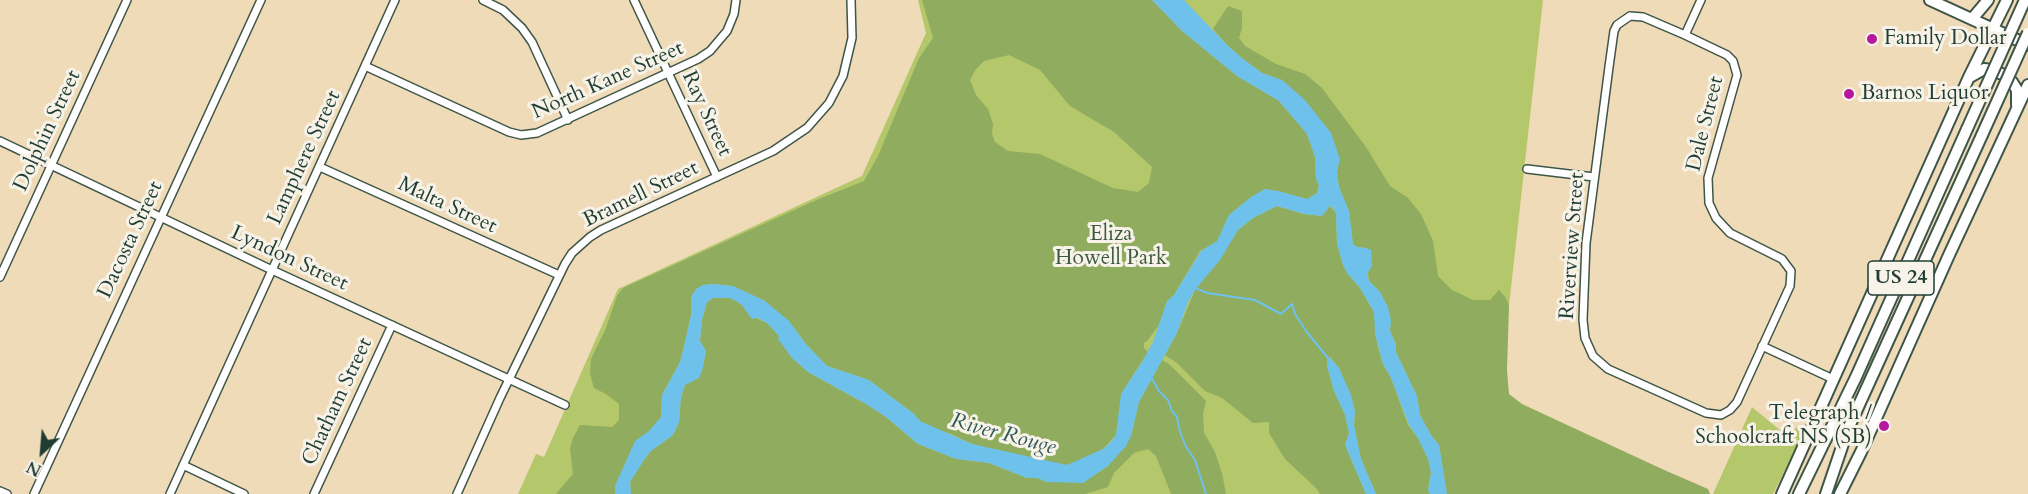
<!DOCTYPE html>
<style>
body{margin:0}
#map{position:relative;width:2028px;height:494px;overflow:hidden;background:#f0dbb9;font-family:Cardo,serif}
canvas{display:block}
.north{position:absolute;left:12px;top:422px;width:60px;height:60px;-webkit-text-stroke:4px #f7f3e8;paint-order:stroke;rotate:206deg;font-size:16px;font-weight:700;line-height:24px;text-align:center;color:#1f3d34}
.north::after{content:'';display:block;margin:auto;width:21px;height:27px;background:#1f3d34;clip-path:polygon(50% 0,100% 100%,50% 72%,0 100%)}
</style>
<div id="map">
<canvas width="2028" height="494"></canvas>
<div class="north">N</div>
</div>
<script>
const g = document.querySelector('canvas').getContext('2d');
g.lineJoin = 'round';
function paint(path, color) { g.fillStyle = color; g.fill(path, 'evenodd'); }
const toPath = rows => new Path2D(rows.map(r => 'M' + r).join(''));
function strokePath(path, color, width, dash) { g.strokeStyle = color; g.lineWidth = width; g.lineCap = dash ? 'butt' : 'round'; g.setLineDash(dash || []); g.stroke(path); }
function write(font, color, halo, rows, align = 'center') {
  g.font = font + ' Cardo,serif'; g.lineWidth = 6; g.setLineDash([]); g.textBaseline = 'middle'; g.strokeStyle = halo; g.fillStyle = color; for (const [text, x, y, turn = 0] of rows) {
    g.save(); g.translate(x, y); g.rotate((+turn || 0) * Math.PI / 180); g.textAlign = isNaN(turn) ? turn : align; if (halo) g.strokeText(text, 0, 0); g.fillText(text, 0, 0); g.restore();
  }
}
paint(toPath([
 [918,0,1543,0,1499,396,1702,494,518,494,536,454,544,457,618,289,862,176,926,33],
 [1752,407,1787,436,1792,435,1796,427,1803,432,1803,435,1773,494,1713,494]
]), '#b5c76b');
paint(toPath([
 [922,0,1152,0,1182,31,1237,76,1279,101,1307,134,1315,157,1316,179,1319,185,1317,193,1307,199,1278,191,1251,197,1229,215,1217,242,1200,251,1174,295,1167,301,1159,325,1147,341,1144,343,1144,348,1148,352,1126,386,1116,435,1103,449,1078,461,1067,465,1052,463,972,444,951,434,937,430,920,421,914,414,869,380,827,366,805,343,796,330,765,301,733,286,713,284,703,285,697,289,691,297,691,315,683,351,680,362,662,395,661,417,649,431,635,442,615,486,615,494,556,494,573,474,570,449,573,438,580,425,612,427,619,420,619,404,606,394,594,388,590,374,591,359,606,328,617,296,623,288,814,201,864,181,878,156,919,58,933,38],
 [1009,55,1040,70,1070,106,1114,132,1152,167,1149,183,1138,192,1113,188,1040,154,1008,151,995,142,992,134,993,124,988,109,976,95,970,80,976,69,984,61],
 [1228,6,1242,11,1242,28,1239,38,1245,46,1276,64,1305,74,1322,88,1366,147,1390,186,1407,197,1421,214,1433,241,1438,276,1452,290,1473,300,1490,300,1499,290,1506,298,1509,305,1507,370,1509,394,1522,404,1662,469,1708,489,1710,494,1447,494,1439,445,1431,435,1420,415,1417,396,1396,352,1396,344,1390,331,1380,292,1369,281,1366,248,1357,247,1353,245,1349,211,1339,187,1337,172,1339,159,1331,133,1282,80,1262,73,1243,59,1227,45,1213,29],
 [1277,206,1304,214,1321,216,1330,206,1336,213,1337,244,1343,265,1349,275,1360,288,1374,312,1377,344,1383,364,1391,378,1408,425,1418,438,1428,459,1431,473,1428,490,1430,494,1376,494,1361,459,1354,425,1355,411,1339,368,1330,357,1327,359,1327,366,1334,391,1345,415,1349,433,1345,445,1366,494,1320,494,1317,489,1285,459,1269,433,1269,422,1253,423,1222,398,1205,391,1177,363,1165,355,1177,333,1195,290,1238,230,1253,218],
 [713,298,730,298,736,301,742,305,749,315,767,323,779,336,792,358,808,372,866,404,886,417,918,444,956,459,989,463,1027,478,1037,478,1047,482,1083,482,1108,466,1131,436,1139,402,1162,360,1169,364,1206,401,1203,414,1204,433,1215,452,1222,473,1226,494,1171,494,1156,456,1148,449,1134,453,1114,473,1108,487,1085,494,631,494,630,482,635,472,651,451,673,435,679,422,681,397,685,385,702,371,706,351,700,341,702,320,707,302]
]), '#90ac5f');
paint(toPath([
 [1152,0,1184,0,1227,45,1243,59,1262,73,1282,80,1305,100,1331,133,1340,159,1337,172,1339,187,1349,211,1353,244,1357,247,1366,248,1371,250,1372,266,1367,274,1369,281,1380,292,1388,307,1391,320,1390,331,1396,345,1396,352,1417,396,1420,415,1431,435,1439,445,1447,494,1430,494,1428,490,1431,473,1428,459,1418,438,1409,425,1391,378,1383,364,1375,334,1374,312,1360,288,1347,273,1343,265,1337,244,1336,213,1331,205,1322,216,1304,214,1277,206,1253,218,1238,230,1220,260,1195,290,1188,302,1177,333,1139,402,1131,436,1126,446,1108,466,1083,483,1047,482,1037,478,1027,478,989,463,956,459,918,444,886,417,866,404,808,372,792,358,778,339,779,336,767,323,758,318,752,319,742,305,736,301,730,298,713,298,707,302,702,320,700,341,706,351,702,371,699,378,685,385,681,397,679,422,673,435,651,451,646,457,630,482,631,494,615,494,615,486,635,441,649,431,661,417,662,395,680,362,683,351,691,315,691,297,696,289,703,285,713,284,733,286,765,301,789,321,805,343,827,366,869,380,914,414,920,421,972,444,1067,465,1103,449,1110,443,1116,435,1121,394,1142,362,1153,342,1167,301,1174,295,1201,251,1217,241,1229,215,1251,197,1265,189,1278,191,1307,199,1317,193,1319,186,1316,179,1315,157,1307,134,1279,101,1237,76,1182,31],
 [1329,357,1339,368,1351,395,1355,411,1354,425,1361,459,1376,494,1366,494,1345,445,1349,433,1345,415,1334,391,1327,366,1327,359]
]), '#6ec1ea');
strokePath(toPath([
 [1195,288,1207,293,1255,300,1281,314,1292,304,1295,314,1306,331,1328,358],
 [1151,377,1159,391,1168,400,1172,411,1177,417,1180,432,1186,447,1195,460,1206,494]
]), '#6ec1ea', 2);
const minor = toPath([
 [483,0,503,10,522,28,532,42,568,120],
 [634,0,717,177],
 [1630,16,1643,17,1685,35,1727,55,1733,61,1737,75,1708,178,1709,203,1716,218,1730,233,1782,259,1791,271,1790,286,1737,402,1730,410,1721,415,1706,413,1608,369,1593,356,1585,338,1583,320,1586,243,1609,67,1614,31,1617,25,1630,16],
 [1685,35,1701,0],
 [365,66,509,132,521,135,537,133,698,59,710,51,727,31,734,14,736,0],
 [0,141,272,270,565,405],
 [320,167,559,275],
 [1527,169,1594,177],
 [0,277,127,0],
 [1762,346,1833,379],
 [183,465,244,494],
 [0,491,7,494],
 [34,494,261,0],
 [170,494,395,0],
 [314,494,392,325],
 [457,494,500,398,565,264,572,253,590,237,601,230,773,151,807,128,829,103,843,76,852,38,851,0]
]);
const secondary = toPath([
 [1930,0,2028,45],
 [1972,19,1988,0]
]);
const primary = toPath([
 [1970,77,1984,69,1993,70,2004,75,2012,82,2017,90,2017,105],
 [1782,494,1969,77,2007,0],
 [1799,494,1856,377,1967,129],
 [1826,494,1848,429,1982,135],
 [1840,494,1861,452,1949,255,2028,85]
]);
strokePath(minor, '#3e5548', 10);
strokePath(secondary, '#3e5548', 14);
strokePath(primary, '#3e5548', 14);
strokePath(minor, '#fff', 7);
strokePath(secondary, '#fff', 10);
strokePath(primary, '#fff', 10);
const primaryBridge = toPath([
 [1967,129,2025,0],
 [1982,135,2028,33]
]);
strokePath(primaryBridge, '#3e5548', 14, []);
strokePath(primaryBridge, '#fff', 10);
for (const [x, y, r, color] of [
 [1872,39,6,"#b5179e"],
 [1849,94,6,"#b5179e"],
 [1884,426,6,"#b5179e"]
]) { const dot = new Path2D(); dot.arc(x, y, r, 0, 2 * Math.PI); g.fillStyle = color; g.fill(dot); strokePath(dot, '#f7f3e8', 2); }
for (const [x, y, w] of [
 [1901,278,66]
]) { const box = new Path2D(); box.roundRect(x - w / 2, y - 17, w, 34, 4.5); g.fillStyle = '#f7f3e8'; g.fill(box); strokePath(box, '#1f3d34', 1.5); }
write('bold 20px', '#1f3d34', null, [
 ["US 24",1901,278]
]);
write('21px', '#1f3d34', '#f7f3e8', [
 ["Family Dollar",1884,39],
 ["Barnos Liquor",1861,94],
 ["Telegraph /",1872,414,"right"],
 ["Schoolcraft NS (SB)",1872,438,"right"]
], 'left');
write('21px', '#1f3d34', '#f7f3e8', [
 ["North Kane Street",608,81,-24],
 ["Ray Street",706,114,65],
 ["Dale Street",1706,124,-76],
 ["Dolphin Street",48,131,-65],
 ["Lamphere Street",305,158,-65],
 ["Bramell Street",641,195,-26],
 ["Malta Street",447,206,25],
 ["Dacosta Street",131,240,-65],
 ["Riverview Street",1573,246,-86],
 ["Lyndon Street",289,259,25],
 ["Chatham Street",338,402,-65]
]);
write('21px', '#3d593f', '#f7f3e8', [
 ["Eliza",1111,235],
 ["Howell Park",1111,259]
]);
write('italic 22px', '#2f5758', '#f7f3e8', [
 ["River Rouge",1003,435,15]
]);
</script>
